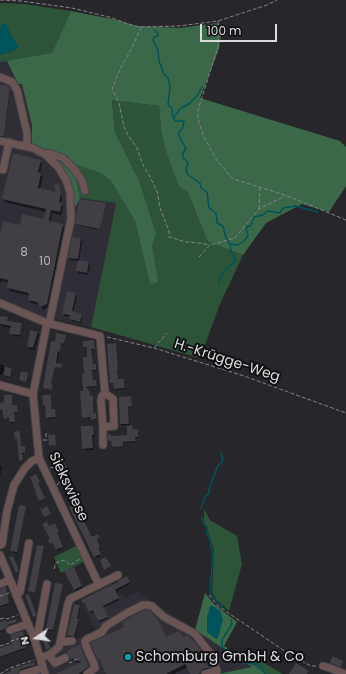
<!DOCTYPE html>
<meta charset="utf-8">
<style>
body{margin:0}
#map{position:relative;width:346px;height:674px;overflow:hidden;background:#27262a;font-family:Poppins,sans-serif}
canvas{display:block}
.north{position:absolute;left:16px;top:618px;width:40px;height:40px;-webkit-text-stroke:3px #100f11;paint-order:stroke;rotate:257deg;font-size:11px;font-weight:700;line-height:16px;text-align:center;color:#dbdadd}
.north::after{content:'';display:block;margin:auto;width:14px;height:18px;background:#dbdadd;clip-path:polygon(50% 0,100% 100%,50% 72%,0 100%)}
.scale{position:absolute;left:200px;top:24px;width:77px;height:18px;box-sizing:border-box;border:2px solid #dbdadd;border-top:0;padding-left:5px;font-size:12px;line-height:14px;white-space:nowrap;color:#dbdadd;-webkit-text-stroke:3px #100f11;paint-order:stroke}
</style>
<div id="map">
<canvas width="346" height="674"></canvas>
<div class="north">N</div>
<div class="scale">100 m</div>
</div>
<script>
const g = document.querySelector('canvas').getContext('2d');
g.lineJoin = 'round';
function paint(path, color) { g.fillStyle = color; g.fill(path, 'evenodd'); }
const toPath = rows => new Path2D(rows.map(r => 'M' + r).join(''));
function strokePath(path, color, width, dash) { g.strokeStyle = color; g.lineWidth = width; g.lineCap = dash ? 'butt' : 'round'; g.setLineDash(dash || []); g.stroke(path); }
function write(font, color, halo, rows, align = 'center') {
  g.font = font + ' Poppins,sans-serif'; g.lineWidth = 4; g.setLineDash([]); g.textBaseline = 'middle'; g.strokeStyle = halo; g.fillStyle = color; for (const [text, x, y, turn = 0] of rows) {
    g.save(); g.translate(x, y); g.rotate((+turn || 0) * Math.PI / 180); g.textAlign = isNaN(turn) ? turn : align; if (halo) g.strokeText(text, 0, 0); g.fillText(text, 0, 0); g.restore();
  }
}
paint(toPath([
 [7,61,17,84,22,83,32,125,32,145,59,173,65,183,66,191,69,219,48,315,44,325,0,308,0,62],
 [80,198,116,202,91,327,55,319,74,210],
 [111,581,117,595,120,594,126,597,137,592,252,667,218,674,49,674,44,659,52,653,95,630,83,604,95,598,91,590]
]), '#302d36');
paint(toPath([
 [0,3,24,4,71,11,52,53,17,60,0,62,0,55,15,50,18,47,2,24,0,27],
 [112,100,159,106,161,129,208,242,243,255,220,304,200,358,91,327,116,203,80,198,71,162,101,173,111,181,135,221,150,284,139,181,115,132],
 [204,509,210,520,237,536,242,564,229,611,217,600,212,593,214,550,204,520],
 [78,545,85,561,61,573,54,557],
 [255,658,283,674,266,674,252,665]
]), '#2d5439');
paint(toPath([
 [71,11,112,19,138,26,180,28,217,23,221,35,219,49,200,98,340,141,346,147,346,186,329,212,302,204,266,223,243,255,208,242,187,191,179,186,167,154,161,129,159,106,112,100,115,132,139,181,156,234,152,245,158,282,150,284,135,221,111,181,101,173,72,163,80,198,74,210,72,196,46,151,32,145,32,125,22,84,18,84,7,61,52,53],
 [205,593,214,604,237,622,224,646,266,674,218,674,252,667,195,630]
]), '#3c684a');
paint(toPath([
 [2,24,6,24,7,26,18,47,15,50,0,55,0,27],
 [210,606,213,606,220,611,223,619,218,638,216,639,207,632,207,617]
]), '#005459');
paint(toPath([
 [0,86,9,89,10,91,4,137,0,136],
 [40,161,42,164,40,174,43,177,40,189,57,193,58,185,62,197,61,204,63,207,61,215,52,213,51,222,62,225,64,228,48,307,43,310,40,305,31,303,29,300,30,296,10,291,8,288,9,283,1,281,0,286,0,238,21,226,45,220,46,212,5,202,3,199],
 [80,200,105,204,100,230,77,225],
 [81,239,82,242,79,261,70,260,69,257],
 [89,263,90,265,88,275,78,273,77,271],
 [75,294,77,296,73,313,81,314,82,317,81,324,71,321,70,317,64,316,63,313],
 [7,318,8,322,21,324,22,326,20,337,12,335,11,333,11,328,0,325,0,319],
 [37,332,39,335,34,350,29,349,28,347],
 [65,336,65,345,61,344,57,364,61,365,62,369,55,367,51,385,53,387,52,390,45,389,56,343],
 [94,342,95,350,91,350,93,365,96,365,96,371,92,371,93,381,96,382,97,387,85,388,90,397,93,398,93,414,96,415,96,420,92,420,92,418,84,418,83,417,85,374,89,358,88,347,84,347],
 [116,346,118,371,117,372,118,380,124,381,124,389,116,390,114,384,110,383],
 [0,364,12,369,10,378,0,374],
 [11,396,12,406,17,407,18,413,14,413,15,423,11,423,10,419,6,419,3,410,0,409],
 [51,396,53,410,55,411,56,418,48,419,46,406,44,405],
 [131,398,132,407,128,408,130,426,132,426,133,431,138,432,138,438,135,438,136,442,123,443,123,445,113,446,112,442,109,441,109,435,111,435,111,437,128,436,128,425,121,425,120,413],
 [93,427,95,437,93,437,94,450,84,450,83,448],
 [15,433,20,434,21,447,25,448,25,454,22,454,23,461,20,460,18,440,16,439],
 [64,464,67,469,63,471,85,517,83,518,85,522,84,523,92,538,97,536,99,539,96,541,100,548,97,549,100,556,96,558,71,508,73,507,61,465],
 [0,465,2,467,0,477],
 [25,507,17,553,12,552,11,551],
 [54,524,59,533,56,534,63,548,57,551,54,544,52,545,49,540,51,539],
 [44,547,35,593,30,592,29,591],
 [75,570,83,589,76,592,66,572],
 [127,577,130,584,115,592,119,600,103,608,108,618,100,622,94,611,91,613,86,604,85,605,83,600],
 [62,585,53,631,48,630,47,629],
 [6,589,9,604,0,607,0,609,0,590],
 [74,605,79,606,80,607,78,620,79,622,75,638,69,637,68,635],
 [16,620,17,624,9,627,6,630,0,632,0,624,6,624],
 [23,633,27,648,0,658,0,649,13,645],
 [166,638,183,638,199,650,210,671,203,674,191,674,188,667,174,674,105,674,107,673,101,662,100,663,99,659,92,643],
 [81,648,90,669,83,674,58,674,81,664,73,661,68,653],
 [33,663,35,666,22,670,18,674,4,674]
]), '#0007');
strokePath(toPath([
 [154,30,157,32,158,36,154,37,153,40,158,50,159,61,164,74,168,78,170,87,168,105,172,108,172,114,175,121,184,121,183,127,178,134,186,149,183,153,183,158,188,162,186,170,188,175,200,183,201,188,207,192,209,208,216,213,217,223,223,226,226,238,230,244,231,252,235,259,234,263,224,270,218,284],
 [174,117,180,109,190,103,197,96,202,87],
 [230,244,238,245,244,241,248,236,246,227,250,226,254,217,263,215,268,211,280,213,283,208,295,206,318,212],
 [201,508,205,497,209,493,209,489,218,465,222,462,223,458,221,454],
 [202,518,204,524,207,527,208,530,206,532,211,541,211,547,213,552,210,594,224,609],
 [231,620,232,624,222,640,222,646,224,649,245,663,257,664,261,668,265,674]
]), '#005459', 1.5);
paint(toPath([
 [0,84,7,86,10,88,4,136,0,136],
 [13,153,41,160,38,172,41,173,38,188,56,192,54,185,59,183,61,193,59,202,62,203,60,212,51,210,49,221,63,224,47,304,40,307,37,302,28,300,29,293,7,288,8,280,0,278,0,234,3,221,20,225,22,214,44,219,46,209,2,199],
 [79,199,106,203,100,229,75,224],
 [72,237,81,238,78,259,68,258],
 [78,260,89,262,87,273,76,271],
 [67,291,76,293,72,311,82,314,80,322,69,319,70,315,62,314],
 [0,316,8,317,7,321,22,323,20,335,9,334,11,326,0,324],
 [30,330,38,332,33,348,27,347],
 [56,333,66,335,64,344,61,343,60,352,58,351,56,363,62,364,61,368,55,367,51,384,53,385,52,390,43,388,51,341,55,342],
 [94,340,95,349,91,349,93,364,96,364,96,370,92,370,93,380,96,380,97,386,86,387,90,392,90,396,93,395,93,413,96,413,96,419,91,420,91,417,82,418,80,391,83,391,82,374,84,374,83,357,87,357,87,347,83,347,83,341],
 [116,343,118,369,117,371,118,379,124,379,124,388,114,389,113,383,110,383,107,344],
 [5,366,12,369,10,377,3,375],
 [21,371,28,373,26,382,19,380],
 [4,395,12,395,12,405,17,405,18,412,14,412,15,422,10,422,9,418,4,419,2,409,0,410,0,403,4,402],
 [42,395,51,395,52,409,55,409,56,417,46,418,45,405,43,405],
 [131,396,132,406,128,407,129,424,120,424,119,397],
 [132,425,133,430,138,429,138,437,135,437,136,441,123,442,123,446,112,447,111,441,108,441,108,434,111,434,111,436,127,435,127,426],
 [81,426,93,426,94,435,92,435,93,448,82,449],
 [20,431,21,446,25,446,25,453,22,453,23,460,19,461,17,439,15,439,14,432],
 [55,434,56,445,49,446,48,435],
 [58,457,61,464,64,462,67,468,64,469,85,516,84,517,85,521,84,521,92,537,98,534,100,538,97,539,100,547,98,548,101,554,94,557,69,507,72,505,52,460],
 [36,474,40,482,38,483,45,498,39,501,35,493,36,492,30,477],
 [19,505,26,506,17,552,10,551],
 [47,506,51,514,44,517,40,508,43,509],
 [47,522,49,526,55,523,59,532,57,533,63,547,56,550,52,543,50,544,48,540,50,539,42,524],
 [37,545,44,546,35,593,28,591],
 [13,556,19,570,16,573,9,557],
 [106,557,111,566,104,570,100,560],
 [74,567,82,586,74,590,64,571],
 [127,576,130,582,115,590,119,598,103,606,108,617,98,621,93,610,89,612,85,603,83,604,81,600,118,582,117,581],
 [55,583,63,584,53,630,46,629],
 [6,587,9,603,0,606,0,589],
 [29,594,36,614,36,616,33,617,25,595],
 [74,604,80,605,77,619,79,619,74,637,67,635],
 [144,610,150,611,157,618,166,637,179,631,183,637,187,635,192,639,198,646,209,668,203,669,200,673,197,674,190,674,185,664,166,674,106,674,99,659,98,660,90,643,124,627,122,622],
 [16,619,17,622,8,625,5,629,0,631,0,622,5,620,6,622],
 [23,631,27,647,0,657,0,648,12,644,10,635],
 [46,636,50,648,46,650,42,637],
 [79,645,80,645,89,666,79,674,56,674,81,662,70,658,67,654,68,650],
 [332,656,343,661,341,667,330,663],
 [34,662,35,665,21,669,18,674,3,674,11,671,10,669],
 [296,663,309,671,307,674,289,674]
]), '#413f44');
const minor = toPath([
 [0,77,12,82,17,90,27,133,27,147],
 [0,141,33,148,46,155,58,167,66,180,70,192,71,219,49,324],
 [46,155,48,153,63,158,75,170,82,181,85,191],
 [0,169,3,170,9,142],
 [0,303,47,323,100,336,105,393],
 [47,323,33,394,39,458,99,585],
 [0,385,33,394],
 [105,393,113,399,114,426,103,427,101,400,102,396,105,393],
 [103,427,103,445],
 [0,545,2,544,7,511,14,485,25,468,32,461,39,458],
 [0,555,35,641,45,674],
 [0,584,10,580],
 [16,595,20,592,29,543],
 [10,630,28,624],
 [33,638,38,633,47,584],
 [61,642,72,641],
 [49,655,55,663,65,658],
 [40,658,49,655,59,647,68,604,70,599,118,575],
 [323,666,330,668,345,674],
 [23,674,43,668],
 [87,674,95,668,94,664,86,646,85,641,87,639,102,632,106,626,127,613,143,605,147,605,152,606,164,617,192,632,196,635,212,656,217,671,205,674]
]);
strokePath(minor, '#444347', 9);
strokePath(toPath([
 [0,0,21,1,72,8,109,17,134,26,141,27,179,26,218,21,267,5,277,0],
 [218,21,219,35,218,47,198,110,198,119,204,137,216,159,233,179,285,195,346,220],
 [141,27,132,48,120,69,112,89,119,103,124,127,128,135,137,148,143,165,149,175,157,191,160,208,169,231,169,237,186,242,199,243,210,245],
 [259,209,260,188],
 [199,257,210,245,235,238,259,209,285,196],
 [107,337,154,348,244,376,346,413],
 [154,348,167,333],
 [46,433,46,439],
 [43,440,48,440],
 [50,468,55,467],
 [57,485,61,481],
 [54,569,56,563,61,561,65,560,70,565,80,559],
 [209,595,218,606,292,656,311,666,317,666],
 [0,596,9,593],
 [0,619,5,618,7,619,18,615],
 [0,646,10,643,11,641,27,636],
 [69,662,70,663,77,659],
 [0,674,10,668,34,660]
]), '#848386', 1, [4, 2]);
strokePath(minor, '#6b5454', 7);
for (const [x, y, r, color] of [
 [128,657,4,"#0f9aa8"]
]) { const dot = new Path2D(); dot.arc(x, y, r, 0, 2 * Math.PI); g.fillStyle = color; g.fill(dot); strokePath(dot, '#100f11', 1.5); }
write('12px', '#b4b3b7', null, [
 ["8",24,253],
 ["10",45,262]
]);
write('14px', '#dbdadd', '#100f11', [
 ["H.-Krügge-Weg",227,361,18],
 ["Siekswiese",68,487,65]
]);
write('14px', '#dbdadd', '#100f11', [
 ["Schomburg GmbH & Co",136,657]
], 'left');
</script>
